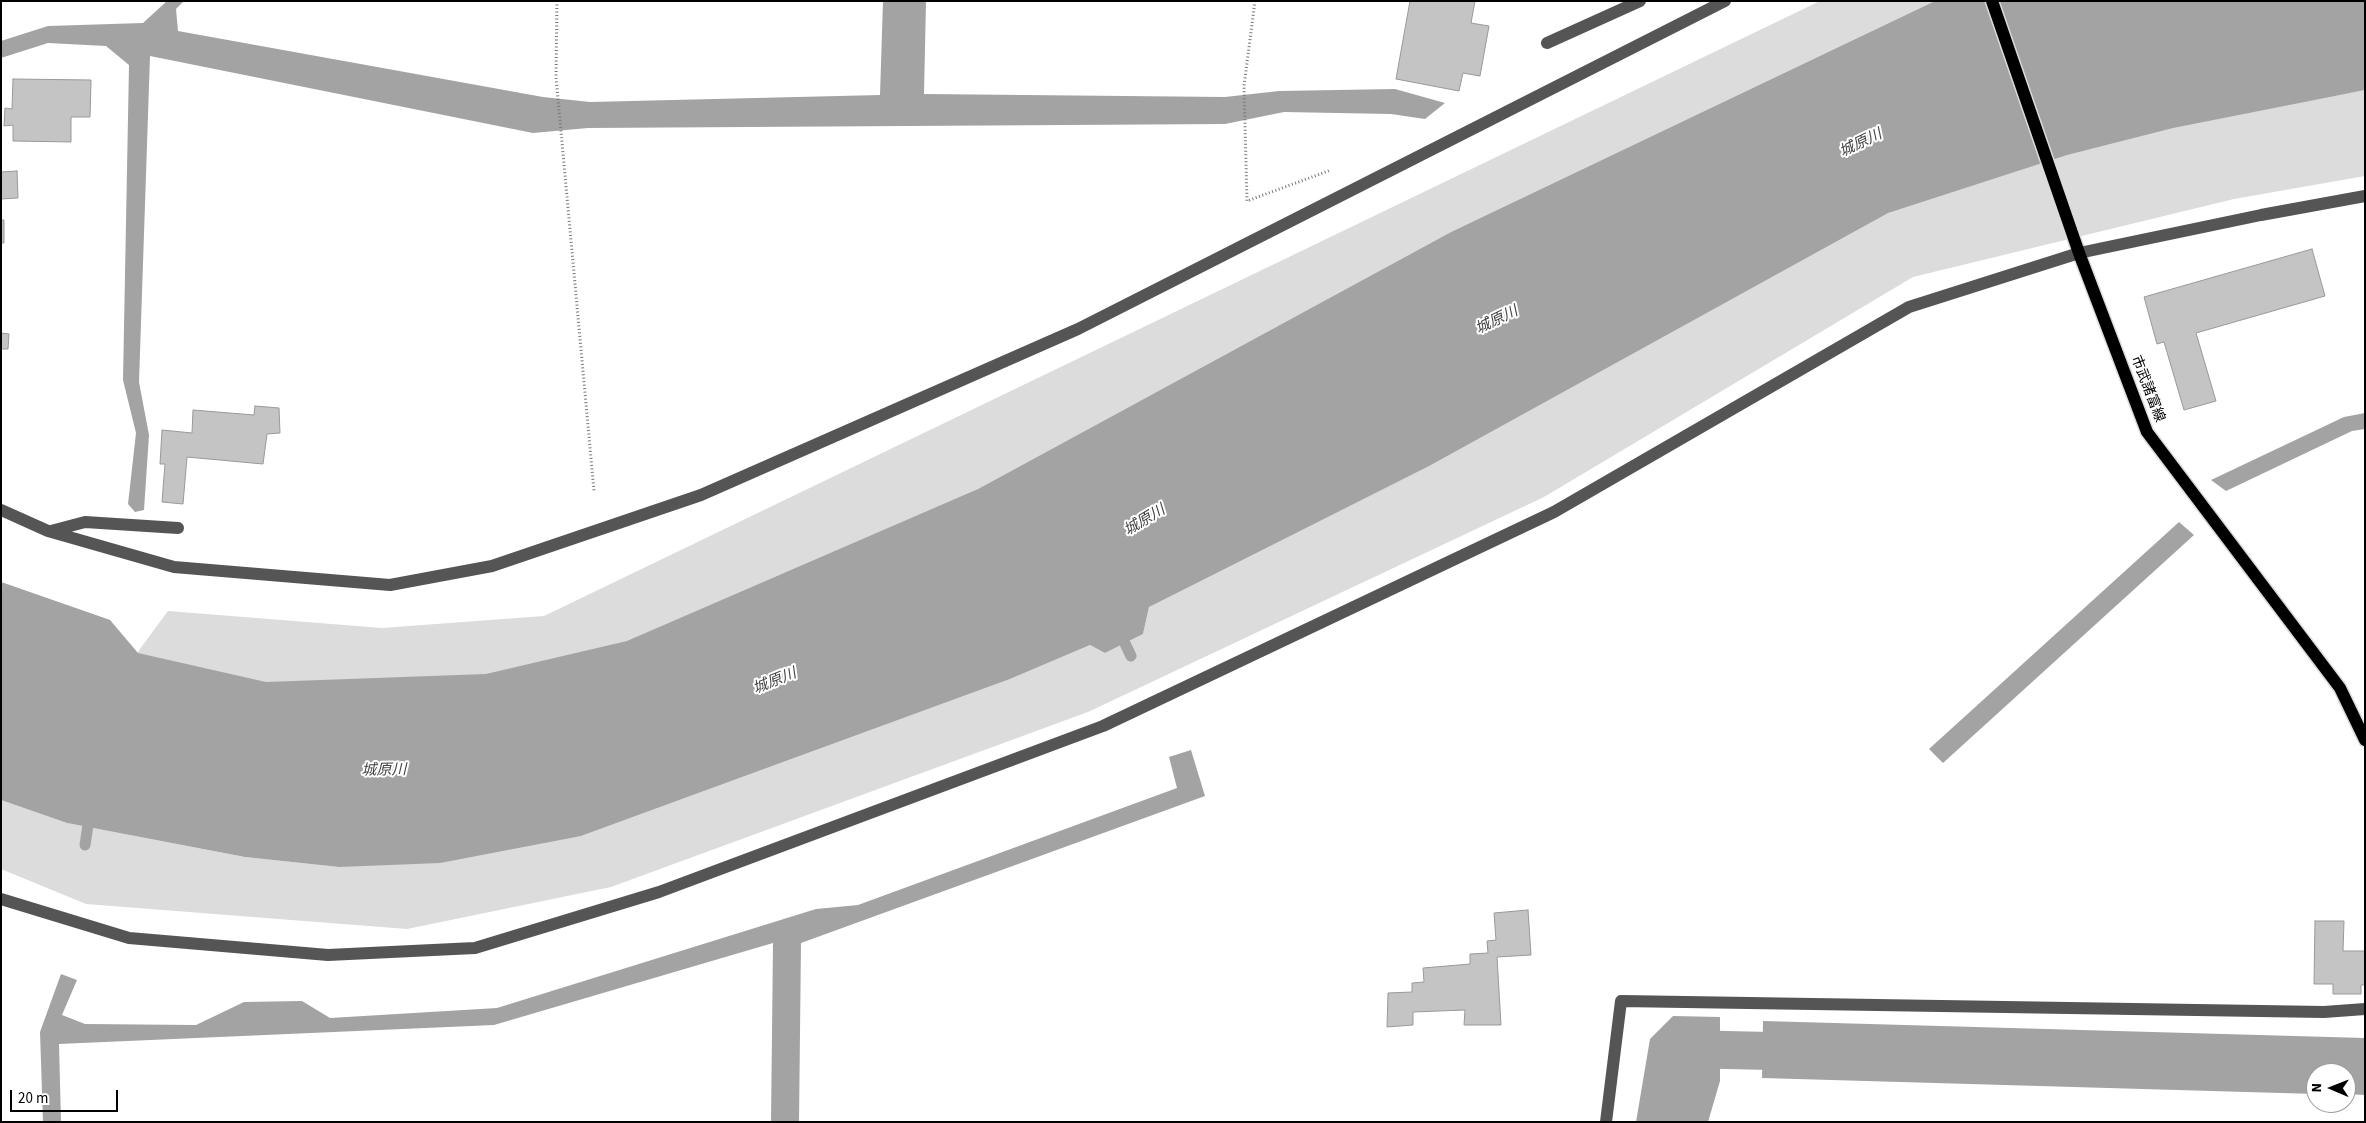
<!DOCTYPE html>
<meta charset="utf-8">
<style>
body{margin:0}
#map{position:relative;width:2366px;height:1123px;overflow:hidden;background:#fff;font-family:"Source Sans 3",sans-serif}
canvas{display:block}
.frame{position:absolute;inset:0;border:2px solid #000;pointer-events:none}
.north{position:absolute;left:2306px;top:1063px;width:50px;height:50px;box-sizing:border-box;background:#fff;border:1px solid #999;border-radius:50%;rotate:271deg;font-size:14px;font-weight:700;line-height:20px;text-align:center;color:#000}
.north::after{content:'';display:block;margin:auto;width:18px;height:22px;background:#000;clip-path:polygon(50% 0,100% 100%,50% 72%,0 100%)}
.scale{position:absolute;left:10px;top:1090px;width:108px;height:22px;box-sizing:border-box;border:2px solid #000;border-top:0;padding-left:6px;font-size:15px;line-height:18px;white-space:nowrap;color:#000;-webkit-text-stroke:4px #fff;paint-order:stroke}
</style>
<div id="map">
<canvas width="2366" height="1123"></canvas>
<div class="frame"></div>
<div class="north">N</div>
<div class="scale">20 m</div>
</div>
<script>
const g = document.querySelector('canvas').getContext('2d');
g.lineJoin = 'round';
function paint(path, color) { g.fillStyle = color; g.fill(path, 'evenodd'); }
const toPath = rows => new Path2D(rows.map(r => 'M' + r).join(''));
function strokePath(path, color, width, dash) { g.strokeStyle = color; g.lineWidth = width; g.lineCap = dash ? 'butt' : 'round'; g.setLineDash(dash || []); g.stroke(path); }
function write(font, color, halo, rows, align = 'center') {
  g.font = font + ' "Source Sans 3","Noto Sans JP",sans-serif'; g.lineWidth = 4; g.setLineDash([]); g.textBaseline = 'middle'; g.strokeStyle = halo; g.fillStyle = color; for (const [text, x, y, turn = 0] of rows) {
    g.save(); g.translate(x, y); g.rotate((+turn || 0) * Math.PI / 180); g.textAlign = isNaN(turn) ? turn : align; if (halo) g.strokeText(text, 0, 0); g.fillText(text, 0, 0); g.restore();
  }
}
paint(toPath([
 [1820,1,1935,1,1451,232,978,489,626,659,235,718,1,582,110,620,137,653,168,611,382,628,544,616],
 [2365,90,2365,176,2234,199,1913,277,1544,497,1088,712,611,887,407,929,86,904,1,869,1,800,67,823,245,857,339,867,581,836,1010,679,1090,645,1105,653,1143,634,1149,607,1829,190]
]), '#dcdcdc');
paint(toPath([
 [167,1,184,1,176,9,178,31,543,97,590,102,880,95,883,1,926,1,924,94,1225,97,1279,91,1395,89,1445,103,1425,119,1391,114,1284,112,1225,124,588,128,533,133,150,56,139,382,149,435,144,510,135,512,128,504,136,433,123,380,129,65,106,46,48,43,1,58,1,41,48,26,143,23],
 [1935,1,2365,1,2365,90,2173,128,2067,155,1888,213,1429,466,1149,607,1143,634,1105,653,1090,645,1010,679,581,836,440,863,339,867,245,857,67,823,1,800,1,582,110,620,138,653,266,682,486,674,627,641,978,489,1451,232],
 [2365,413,2365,429,2352,431,2226,491,2211,480,2344,417],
 [2179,522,2194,535,1943,763,1929,749],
 [1191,750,1205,796,801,943,799,1122,771,1122,773,943,494,1025,59,1044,61,1122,43,1122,40,1032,61,974,77,980,62,1015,85,1024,196,1025,244,1002,302,1001,330,1018,497,1008,816,909,858,905,1177,788,1169,757],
 [1673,1016,1720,1017,1720,1081,1708,1122,1636,1122,1650,1039],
 [1763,1021,2365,1038,2365,1095,2346,1094,2346,1073,2316,1073,2316,1094,1762,1078]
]), '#a3a3a3');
strokePath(toPath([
 [1119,631,1131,656],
 [85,845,90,812]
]), '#a3a3a3', 11);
strokePath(toPath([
 [1671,1122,1683,1049,1814,1052]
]), '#a3a3a3', 38);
const building = toPath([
 [1410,1,1475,1,1471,23,1489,26,1480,76,1463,73,1459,91,1396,79,1410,1],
 [13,79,91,80,90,117,71,117,71,142,13,141,13,125,4,126,5,108,12,109,13,79],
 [17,171,18,198,1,199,1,172,17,171],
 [1,220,4,220,4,243,1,243,1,220],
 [2312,249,2325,296,2196,333,2216,401,2184,410,2164,342,2157,344,2144,297,2312,249],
 [1,333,9,334,8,349,1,349,1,333],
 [255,406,279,408,280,433,267,434,263,464,187,457,183,504,162,502,165,464,160,464,162,430,192,433,193,410,254,415,255,406],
 [1528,910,1531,955,1497,957,1501,1025,1464,1025,1465,1010,1413,1012,1413,1025,1387,1027,1388,993,1412,992,1412,983,1424,982,1423,968,1470,964,1470,954,1488,953,1487,941,1496,940,1494,913,1528,910],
 [2315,921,2344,921,2343,951,2365,951,2365,985,2361,985,2361,994,2333,994,2333,984,2314,984,2315,921]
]);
paint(building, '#c4c4c4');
strokePath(building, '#999', 1);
const major = toPath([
 [1992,1,2079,253,2147,432,2340,688,2365,740]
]);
strokePath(major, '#dbdbdb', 15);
strokePath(toPath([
 [557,1,556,77,594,491],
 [1255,1,1244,86,1247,201,1331,170]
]), '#777', 3, [1, 2.5]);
strokePath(toPath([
 [1547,43,1640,1],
 [1,510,48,531,174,567,390,585,492,566,701,495,1078,329,1725,1],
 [51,531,85,522,178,528],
 [1,899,129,938,328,955,475,948,659,892,1103,726,1554,512,1909,307,2079,253,2261,215,2365,196],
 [1606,1122,1621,1001,2324,1012,2365,1009]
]), '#555', 12);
strokePath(major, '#000', 12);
write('14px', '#000', '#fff', [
 ["市武諸富線",2147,389,69]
]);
write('italic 15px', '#444', '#fff', [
 ["城原川",1861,144,-26],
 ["城原川",1497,321,-26],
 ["城原川",1145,521,-31],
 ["城原川",775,682,-22],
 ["城原川",384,771,-1]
]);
</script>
